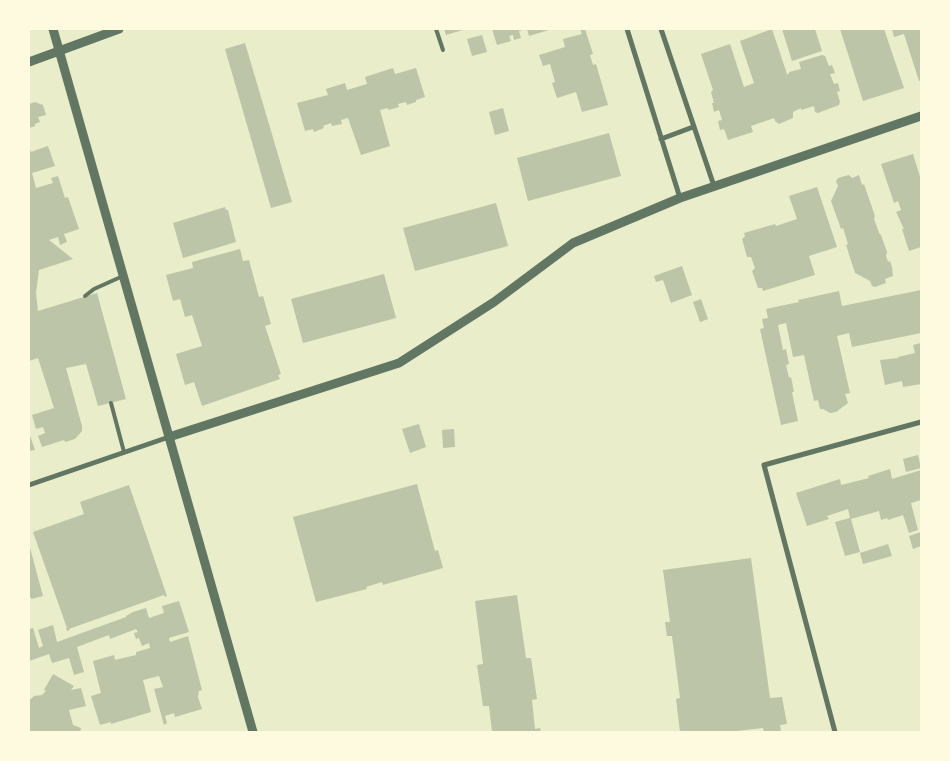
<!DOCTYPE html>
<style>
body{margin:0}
#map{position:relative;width:950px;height:761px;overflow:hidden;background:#e9edc9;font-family:"Titillium Web",sans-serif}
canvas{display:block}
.frame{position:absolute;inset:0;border:30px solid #fefae0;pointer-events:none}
</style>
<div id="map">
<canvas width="950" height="761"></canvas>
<div class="frame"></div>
</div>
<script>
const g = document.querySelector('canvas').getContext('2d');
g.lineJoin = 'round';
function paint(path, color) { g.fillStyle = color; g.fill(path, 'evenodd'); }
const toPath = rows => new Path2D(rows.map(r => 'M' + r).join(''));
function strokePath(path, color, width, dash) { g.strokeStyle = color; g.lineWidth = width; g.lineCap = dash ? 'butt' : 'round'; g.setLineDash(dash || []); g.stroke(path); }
paint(toPath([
 [444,29,466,29,446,35],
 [492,29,527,29,519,31,521,38,514,40,513,35,509,36,511,41,497,45],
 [527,29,552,29,529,36],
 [580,29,585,29,593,54,590,55,593,65,596,64,608,105,582,112,576,92,557,98,552,83,555,82,550,64,543,66,539,55,565,47,563,39,582,34],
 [772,29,787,74,789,74,789,72,801,69,799,62,822,55,825,56,829,66,832,65,835,73,830,74,834,84,838,83,840,91,837,92,840,102,839,105,818,113,815,112,814,106,801,110,801,108,793,112,793,118,779,124,775,121,774,118,751,126,753,132,728,140,724,129,720,130,718,121,722,120,719,110,714,112,712,103,714,103,711,92,713,90,701,54,730,44,744,87,754,83,740,41],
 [782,29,815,29,822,51,792,61],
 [840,29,884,29,904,88,863,101],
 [892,29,921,29,921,80,919,81,904,34,894,37],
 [482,35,487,52,472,56,467,39],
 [245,43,292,202,271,208,225,49],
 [393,68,395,74,416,68,425,97,416,100,416,102,407,105,406,102,398,104,399,107,388,110,388,108,380,110,390,146,361,155,348,118,341,120,342,124,332,126,331,123,323,126,324,128,314,132,313,129,305,131,297,103,328,95,326,89,345,83,347,90,367,84,365,77],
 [35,102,43,105,46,115,38,117,40,122,35,124,35,126,29,128,29,104],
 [503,108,509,131,495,135,489,112],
 [609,133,621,176,528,201,517,158],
 [29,146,31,152,48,146,55,166,32,173,36,188,53,183,51,178,58,176,65,198,68,197,79,229,64,234,67,242,60,245,58,237,49,240,73,259,39,270,36,293,38,311,97,293,126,399,98,406,86,364,66,368,82,426,82,431,75,439,65,442,64,440,42,447,38,436,45,433,43,427,36,429,32,415,54,408,38,358,29,361],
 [913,154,921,180,921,247,909,251,902,229,904,229,896,212,901,210,898,201,894,203,881,164],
 [849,175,852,178,859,175,862,185,864,184,875,216,874,219,879,233,881,235,887,252,886,256,888,262,890,261,892,267,893,276,885,279,886,283,875,287,872,286,870,281,855,273,846,245,848,244,843,228,841,229,831,201,838,186,836,181,838,178],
 [817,187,837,247,809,256,815,275,763,291,762,288,758,288,752,271,755,268,751,257,747,257,742,239,745,236,744,233,775,224,776,226,797,219,789,196],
 [496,203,508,246,415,271,403,228],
 [225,207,226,210,228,210,236,242,183,258,173,223],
 [240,249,243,261,249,260,259,297,263,296,271,324,265,326,281,374,278,375,280,379,202,406,194,382,185,385,176,354,202,346,192,315,185,317,180,299,173,301,166,275,193,268,192,262],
 [682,266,692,295,671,303,663,280,656,282,654,276],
 [384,274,396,318,303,343,291,299],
 [921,290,921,333,852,347,849,333,837,336,850,393,845,394,848,403,836,412,830,413,823,409,820,409,818,400,814,401,804,355,793,357,786,323,778,325,783,350,786,349,789,364,786,365,789,378,791,377,794,392,792,392,798,421,781,425,760,329,764,328,762,319,768,318,766,309,799,302,798,300,839,291,842,306],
 [701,299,708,319,700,322,693,302],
 [921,343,921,384,903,387,902,381,885,385,880,360,898,358,898,357,915,353,913,345],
 [419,424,426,447,410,453,402,429],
 [454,429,455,447,443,448,442,430],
 [29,433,35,450,29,451],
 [918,455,921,468,906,472,903,459],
 [890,469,892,479,921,470,921,500,911,503,918,530,909,533,903,515,888,520,887,518,881,520,879,511,851,519,860,552,845,556,835,522,850,518,848,509,827,516,829,519,807,526,796,493,840,479,841,485,869,478,868,476],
 [417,484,435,551,438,550,443,568,383,585,382,582,366,587,367,589,316,602,293,517],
 [129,485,167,596,165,597,164,595,69,629,70,630,67,631,66,628,67,628,33,532,84,514,80,502],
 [921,532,921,546,913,549,909,536],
 [29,544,43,596,31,599,29,593],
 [888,544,892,556,863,564,860,553],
 [751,558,770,698,782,697,787,724,780,725,781,732,764,732,763,728,728,732,680,732,676,699,680,698,672,636,667,636,665,622,670,622,663,570],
 [517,595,526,658,531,658,537,699,532,700,535,729,540,728,541,732,492,732,489,706,483,706,477,665,483,664,475,601],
 [179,601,189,632,169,638,170,642,188,636,202,690,199,691,198,697,202,709,175,717,174,713,165,716,167,723,164,725,154,689,163,687,159,676,143,680,151,712,111,724,111,722,100,725,91,696,101,693,93,661,114,655,115,660,136,655,136,652,150,648,149,643,142,646,139,638,136,639,134,633,138,632,136,629,110,639,109,635,77,647,84,672,74,675,69,658,52,663,49,654,29,661,29,629,33,628,39,648,43,646,38,630,53,625,57,642,126,617,126,616,133,612,146,608,149,618,164,613,162,606],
 [53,674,74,686,71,690,81,688,86,706,69,710,73,725,81,728,80,732,29,732,29,698,31,699,34,696,42,695,46,691,44,690]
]), '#bcc5a7');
strokePath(toPath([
 [436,29,443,50],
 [85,296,94,289,123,276],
 [111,403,124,452]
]), '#617663', 4);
strokePath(toPath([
 [627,29,680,198],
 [661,29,714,186],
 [661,139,693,127],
 [29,485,169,437],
 [835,732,764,465,921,422]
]), '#617663', 5);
strokePath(toPath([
 [53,29,253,732],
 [29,62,119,29],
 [169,437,399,363,494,302,573,243,680,198,921,116]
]), '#617663', 9);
</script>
